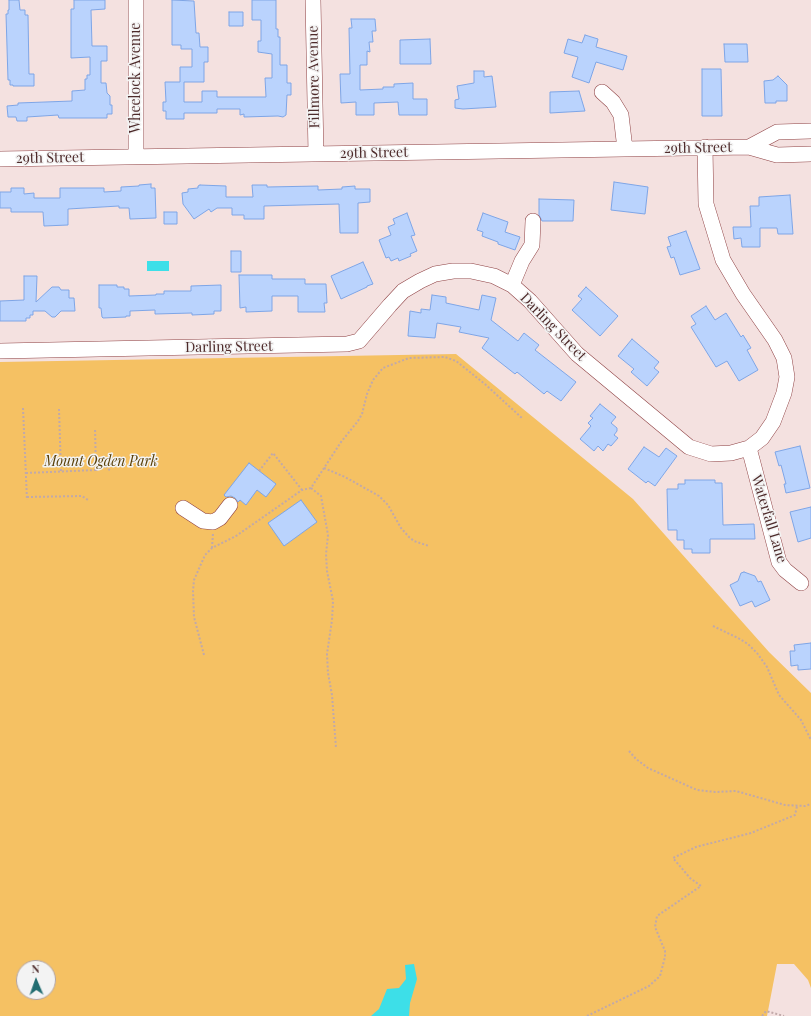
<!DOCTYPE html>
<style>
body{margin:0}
#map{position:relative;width:811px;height:1016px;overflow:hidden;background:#f4e1e0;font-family:"Playfair Display",serif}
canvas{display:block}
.north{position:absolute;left:16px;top:960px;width:40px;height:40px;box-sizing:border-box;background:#f3f3f3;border:1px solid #b1a3a3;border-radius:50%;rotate:358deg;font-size:11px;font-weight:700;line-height:16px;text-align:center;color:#4d2a2a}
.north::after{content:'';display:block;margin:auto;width:14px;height:18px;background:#226d71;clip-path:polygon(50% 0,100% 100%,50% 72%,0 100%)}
</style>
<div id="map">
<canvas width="811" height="1016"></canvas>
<div class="north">N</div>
</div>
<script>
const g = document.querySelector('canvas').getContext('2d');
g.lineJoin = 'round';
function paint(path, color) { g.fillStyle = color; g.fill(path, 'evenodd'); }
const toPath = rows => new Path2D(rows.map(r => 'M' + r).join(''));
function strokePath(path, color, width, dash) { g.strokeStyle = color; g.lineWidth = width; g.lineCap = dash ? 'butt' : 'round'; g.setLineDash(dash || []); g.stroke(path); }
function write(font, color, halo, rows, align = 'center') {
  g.font = font + ' "Playfair Display",serif'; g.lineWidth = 3; g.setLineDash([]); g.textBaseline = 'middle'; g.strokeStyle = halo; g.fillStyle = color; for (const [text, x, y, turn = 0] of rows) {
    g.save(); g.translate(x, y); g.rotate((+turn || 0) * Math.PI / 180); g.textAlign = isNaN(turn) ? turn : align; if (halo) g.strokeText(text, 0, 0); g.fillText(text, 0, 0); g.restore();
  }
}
paint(toPath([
 [456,354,633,499,769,652,811,693,811,988,808,980,794,964,777,964,767,1016,0,1016,0,362],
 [24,968,48,968,48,992,24,992]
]), '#f5c163');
paint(toPath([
 [147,261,169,261,169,271,147,271],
 [414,964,417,979,410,1003,409,1016,371,1016,379,1009,387,989,399,988,406,979,405,965]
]), '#3ddfe8');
const building = toPath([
 [9,0,19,0,20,10,25,10,25,15,28,15,29,74,34,74,34,86,13,86,13,85,10,85,10,80,8,80,6,14,8,14,8,10,9,10,9,0],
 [74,0,105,0,105,9,91,10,92,46,107,46,107,61,101,61,101,83,106,83,107,93,110,96,110,105,112,105,112,114,107,114,107,118,59,118,58,115,27,117,27,121,17,121,16,117,8,117,7,106,18,105,18,103,72,101,72,91,85,90,85,79,87,79,87,75,90,75,90,57,71,58,71,9,74,9,74,0],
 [172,0,194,1,196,33,199,33,200,47,208,47,208,62,204,62,204,82,184,82,184,102,202,102,202,91,217,91,217,97,266,97,265,78,272,78,272,54,258,52,258,41,261,41,261,20,252,20,252,0,276,0,276,29,278,29,278,37,280,37,280,65,287,65,287,83,291,83,291,95,287,95,286,115,283,117,278,116,244,117,244,114,240,115,240,109,217,109,217,113,184,113,184,119,166,119,166,111,163,111,163,102,166,102,165,82,180,82,180,67,192,67,192,49,181,49,181,45,172,45,172,0],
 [229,12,243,12,243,26,229,26,229,12],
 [351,19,375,19,376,31,372,31,373,42,369,42,370,52,367,51,367,65,360,65,360,90,383,89,383,87,394,87,394,84,413,83,413,99,427,99,427,115,399,115,398,102,374,103,374,115,356,115,356,102,341,103,340,74,350,74,349,28,352,28,351,19],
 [585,35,598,39,596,47,627,56,623,70,596,62,589,83,572,77,578,57,564,53,568,39,582,43,585,35],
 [430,39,431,64,400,64,400,40,430,39],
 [724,44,747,44,748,62,725,62,724,44],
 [702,69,721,69,722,116,702,116,702,69],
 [474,71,484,71,484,77,492,76,496,107,463,109,455,108,455,100,459,99,457,86,474,83,474,71],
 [778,76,787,85,787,101,776,101,776,103,765,103,764,81,773,80,778,76],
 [579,91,585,111,550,113,550,92,579,91],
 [614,182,648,187,645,214,611,210,614,182],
 [151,184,151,188,155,188,156,218,130,219,129,208,119,208,119,206,68,209,68,225,44,226,43,212,11,212,11,208,0,208,0,192,11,192,11,188,24,188,24,194,34,193,34,198,60,198,60,188,104,188,104,192,121,191,121,187,139,186,139,185,151,184],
 [200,185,226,186,226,197,253,197,252,185,267,185,267,187,318,186,318,190,342,189,342,187,355,186,355,189,370,189,370,202,358,203,358,233,340,233,339,204,264,206,264,219,244,219,244,215,232,215,232,208,217,208,211,212,209,209,194,219,183,204,182,193,188,192,188,189,198,188,198,186,200,185],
 [790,195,793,234,778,234,777,228,760,228,760,247,742,247,741,238,734,239,733,227,751,227,750,206,759,206,759,197,790,195],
 [539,199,574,200,573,221,542,221,539,215,539,199],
 [164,212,177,212,177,224,164,224,164,212],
 [407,213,415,235,411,236,417,251,410,254,411,256,399,261,398,258,391,261,389,257,386,258,379,240,391,235,388,227,395,224,393,219,407,213],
 [483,213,508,222,505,232,520,237,515,250,498,244,498,242,482,236,483,232,477,230,483,213],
 [686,231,700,269,680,275,674,257,671,258,667,247,671,246,668,237,686,231],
 [231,251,241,251,241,272,231,272,231,251],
 [363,262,373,284,367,286,367,287,341,299,331,276,363,262],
 [239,275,272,275,272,279,305,279,305,284,326,284,327,303,324,303,325,312,298,312,298,296,272,296,272,311,246,312,246,307,240,308,239,275],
 [24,276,37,276,36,302,52,287,59,287,61,290,69,290,69,298,74,298,75,311,61,311,55,317,52,317,45,311,33,311,33,315,30,315,30,318,26,318,26,321,0,321,0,301,24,300,24,276],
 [99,285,117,285,117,287,124,287,124,289,129,289,129,296,156,295,156,294,164,294,164,291,191,291,191,286,221,285,221,311,214,311,214,314,192,315,192,313,155,314,155,310,130,311,130,316,126,316,126,317,103,318,102,317,101,308,99,308,99,285],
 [586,287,618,316,600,336,572,310,582,299,578,296,586,287],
 [432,295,446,297,446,303,479,310,482,295,496,298,491,320,518,341,524,333,539,345,535,350,576,382,561,401,547,391,544,394,517,372,515,374,482,348,489,338,459,332,461,327,437,323,435,338,408,336,410,311,421,313,421,309,430,310,432,295],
 [706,306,715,320,726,313,741,337,743,335,751,348,747,350,758,370,739,381,727,361,716,367,691,327,696,324,691,316,706,306],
 [632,339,659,362,654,368,659,372,647,386,631,372,634,369,618,356,632,339],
 [600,404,616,417,611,423,617,428,617,431,614,435,618,438,611,446,608,444,603,451,598,446,594,451,580,439,591,426,588,423,593,418,590,416,600,404],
 [800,446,810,488,786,493,784,484,786,484,781,465,779,466,775,452,800,446],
 [644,447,659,457,666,448,677,456,655,486,648,481,646,483,628,469,644,447],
 [249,463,276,484,266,497,257,490,246,505,240,500,238,502,235,498,231,496,226,497,224,495,249,463],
 [685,480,715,480,715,483,722,483,723,525,754,524,755,539,710,539,710,553,692,553,692,549,684,549,684,540,677,540,677,530,668,530,667,489,678,489,678,484,685,484,685,480],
 [301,500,317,522,284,546,268,523,301,500],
 [811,507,811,538,798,542,790,512,811,507],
 [744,572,755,576,758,582,761,581,770,600,755,607,752,601,740,606,730,585,738,581,741,573,744,572],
 [811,643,811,669,798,670,798,665,791,666,790,651,795,651,794,645,811,643]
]);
paint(building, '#bad3fd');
strokePath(building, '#7ea5e6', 1);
const minor = toPath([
 [136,0,136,156],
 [313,0,316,154],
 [602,92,613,102,621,115,625,149],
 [749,147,777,132,811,131],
 [0,159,749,147,777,155,811,154],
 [512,285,522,261,532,245,533,221],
 [0,351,347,344,359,341,390,305,403,291,420,281,435,274,453,271,471,271,494,276,512,285,530,301,577,354,689,447,711,454,731,453,749,448,762,438,773,422,784,393,787,377,784,358,775,340,743,294,723,260,706,204,705,147],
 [749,448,779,562,785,570,801,583],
 [183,508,203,521,213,522,220,518,230,505]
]);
strokePath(minor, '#8f4244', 16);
strokePath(toPath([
 [23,408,27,500],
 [59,409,61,472],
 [324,468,345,477,379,496,388,505,401,528,409,537,414,541,429,546],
 [96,470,99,470,103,465,111,471],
 [259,471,273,453,302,490],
 [26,473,96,470,95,428],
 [311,488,321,496,328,535,326,554,327,571,333,601,332,620,327,654,328,673,332,695,336,748],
 [27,497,82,496,88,500],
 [212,548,213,533],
 [713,626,738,638,748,644,757,653,767,667,779,695,801,720,811,740],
 [204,655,194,617,193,591,194,580,205,555,212,548,236,536,302,490,311,488,341,442,358,421,362,414,367,394,373,380,383,368,409,358,445,357,456,361,486,385,523,419],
 [629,751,636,759,648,768,697,790,715,792,736,791,785,805,805,806,811,804],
 [587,1016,649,986,660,976,665,957,665,951,655,927,657,916,701,886,690,878,673,858,696,847,751,833,795,815,797,806],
 [762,1016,766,1011,784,1016]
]), '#c1a9a9', 2, [2, 2]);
strokePath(minor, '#fff', 15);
write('14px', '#4d2a2a', '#f3f3f3', [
 ["Fillmore Avenue",314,77,-91],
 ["Wheelock Avenue",136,78,-90],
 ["29th Street",698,148,-1],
 ["29th Street",374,153,-1],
 ["29th Street",50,158,-1],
 ["Darling Street",553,327,46],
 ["Darling Street",229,347,-1],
 ["Waterfall Lane",769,519,73]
]);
write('italic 14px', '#593f07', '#f3f3f3', [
 ["Mount Ogden Park",101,462]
]);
</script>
